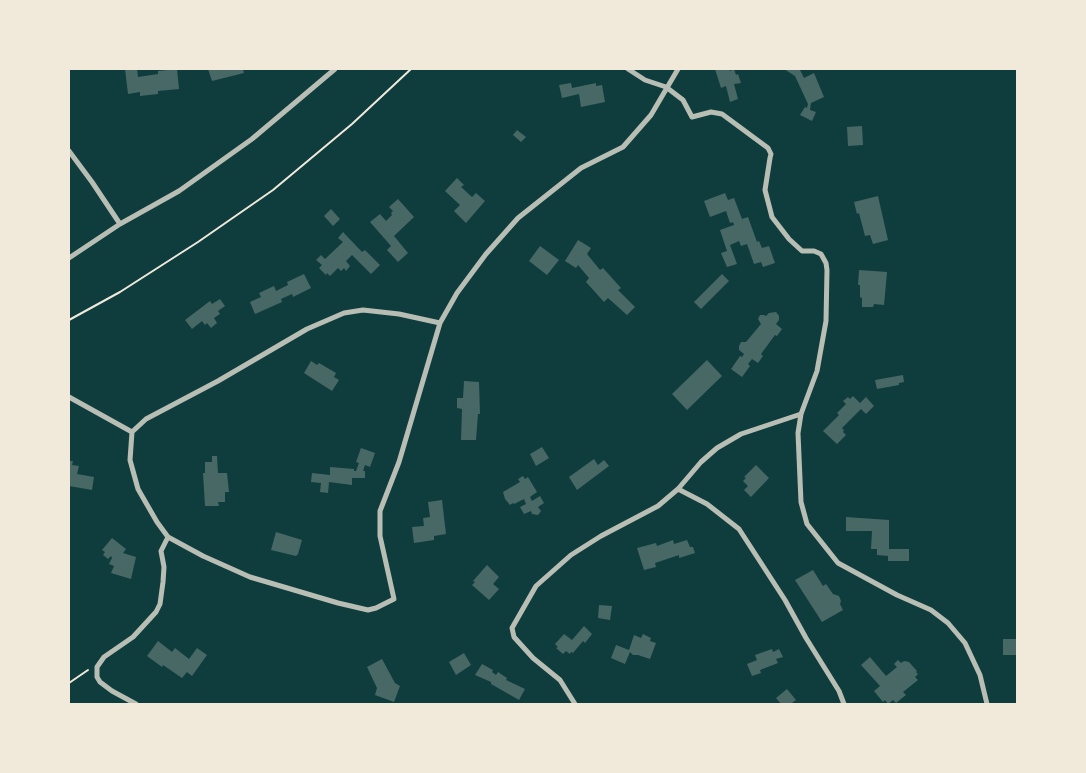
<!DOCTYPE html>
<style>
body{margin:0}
#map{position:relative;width:1086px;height:773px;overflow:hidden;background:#0f3d3e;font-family:Poppins,sans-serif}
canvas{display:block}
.frame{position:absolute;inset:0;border:70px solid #f1e9da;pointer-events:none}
</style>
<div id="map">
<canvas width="1086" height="773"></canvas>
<div class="frame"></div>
</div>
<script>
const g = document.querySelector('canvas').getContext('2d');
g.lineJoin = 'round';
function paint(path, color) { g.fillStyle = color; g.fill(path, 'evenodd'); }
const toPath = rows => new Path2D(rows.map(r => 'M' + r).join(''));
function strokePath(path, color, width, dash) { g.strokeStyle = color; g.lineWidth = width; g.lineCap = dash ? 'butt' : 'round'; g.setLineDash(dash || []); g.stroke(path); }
paint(toPath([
 [125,69,137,69,138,77,158,74,158,71,177,69,179,89,158,91,158,94,140,96,140,92,128,94],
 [208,69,243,69,244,73,212,81],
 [715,69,729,69,730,71,734,69,736,75,738,74,741,83,734,84,738,99,730,102,726,86,721,88],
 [784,69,801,69,800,70,804,78,814,73,824,97,811,103,810,110,816,112,812,121,800,115,805,107,807,108,808,104,795,76],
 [571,83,572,88,596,83,596,86,602,85,605,102,581,107,579,94,562,98,559,85],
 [862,126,863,145,848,146,847,127],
 [517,130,526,137,521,142,513,135],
 [457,178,464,185,461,187,472,197,476,193,485,201,466,223,454,211,460,205,445,191],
 [725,193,728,200,734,198,742,219,748,217,757,242,759,241,762,248,769,246,775,263,763,267,761,262,754,264,747,244,741,246,739,241,730,245,737,264,727,267,721,253,727,251,720,230,734,225,733,222,730,223,726,211,710,217,704,201],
 [878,196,888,240,873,244,870,235,865,236,859,213,857,214,854,202],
 [398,199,414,217,394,236,408,253,398,262,387,250,391,246,370,222,380,214,386,221,392,215,391,213,393,211,389,207],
 [331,209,340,219,333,226,324,216],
 [343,232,362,252,365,250,380,265,371,274,352,255,346,261,350,266,346,271,344,268,341,271,338,268,330,276,327,273,326,275,319,268,322,265,316,260,321,255,325,259,343,242,338,238],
 [578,240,591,248,587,254,600,270,603,268,621,288,618,290,635,307,627,315,608,298,604,302,586,282,589,278,578,265,576,268,565,261],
 [540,246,559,260,547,275,529,261],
 [859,270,887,272,884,305,874,304,873,307,862,307,862,298,860,297,860,285,858,285],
 [304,274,311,288,293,297,292,294,281,299,282,302,255,314,250,302,261,297,259,293,274,286,276,291,288,285,287,282],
 [722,274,729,281,701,309,694,302],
 [220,299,225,306,218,311,220,314,214,318,217,323,211,328,207,323,205,325,202,321,192,329,185,320,210,301,212,304],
 [776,312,779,316,779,320,776,324,782,329,777,336,775,335,761,354,763,356,758,363,752,359,748,364,750,366,742,377,731,369,740,356,742,357,744,354,739,350,739,346,741,342,746,342,761,324,758,319,760,315,764,315,766,316,769,313],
 [707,360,722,376,687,410,672,394],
 [311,361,317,365,319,363,336,373,334,377,339,380,332,391,304,373],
 [903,375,904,382,899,383,899,385,877,389,875,380],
 [464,381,479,382,480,414,478,414,476,440,461,440,462,409,457,408,457,398,463,398],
 [853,396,860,403,866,397,874,406,866,414,861,409,842,428,844,430,843,432,846,435,837,444,823,431,839,415,837,413,846,404,843,401,848,397,850,399],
 [542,447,549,458,536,466,530,454],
 [361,448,375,453,370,467,365,465,363,471,365,471,365,478,352,478,352,485,329,482,328,493,320,492,321,483,311,482,312,473,330,475,330,467,354,469,354,471,356,471,359,463,356,462],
 [212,456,217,456,218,473,227,473,229,492,225,492,225,502,218,502,219,506,205,506,203,473,205,473,205,462,212,462],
 [594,459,598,465,604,460,609,466,577,490,569,477],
 [69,461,73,461,72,465,79,466,77,474,94,477,92,490,69,486],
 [756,465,769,478,751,497,744,490,748,486,743,481,746,478,744,477],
 [523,476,525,479,528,477,537,492,530,497,532,501,540,496,544,503,538,507,541,511,538,515,532,514,531,511,524,514,520,507,526,504,524,499,514,504,513,503,510,505,505,499,503,492,520,482,518,479],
 [442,500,446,534,434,536,434,540,414,543,412,527,424,526,423,518,430,517,428,502],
 [846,517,889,520,889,549,909,549,909,561,888,561,888,556,877,555,877,549,871,549,872,531,846,531],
 [276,532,302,540,298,554,296,556,271,550],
 [112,538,126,549,123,553,136,557,131,579,111,573,114,566,109,564,112,558,111,556,108,559,103,555,105,552,102,550],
 [673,540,674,544,687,540,690,547,693,547,695,553,679,558,679,555,655,563,656,567,644,570,637,548,656,543,657,546],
 [487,565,499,577,493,584,499,589,489,600,472,585,475,582,473,581],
 [813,570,823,586,826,584,833,594,839,596,841,601,840,604,843,610,822,622,795,580],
 [599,605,612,606,610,620,598,618],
 [584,626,592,634,585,643,583,641,573,653,571,652,570,654,566,651,563,654,556,648,558,647,555,644,564,634,572,640],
 [643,634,651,638,650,641,656,643,650,659,638,655,633,655,630,652,625,664,611,658,616,645,629,650,634,635,641,638],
 [1003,639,1017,639,1017,655,1003,655],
 [158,641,172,652,175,648,189,659,197,648,207,655,192,676,187,672,182,678,163,665,162,667,147,656],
 [772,649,773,652,779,649,783,657,776,659,778,663,760,670,761,673,752,676,747,664,757,660,755,655],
 [464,653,471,665,456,675,449,662],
 [870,657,886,676,897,667,894,664,898,660,901,663,904,661,909,662,917,671,916,672,918,674,915,677,918,680,903,692,906,695,896,703,893,700,888,704,885,700,883,702,874,691,880,686,861,665],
 [382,659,395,683,400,686,394,702,375,695,377,688,367,667],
 [482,664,493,670,492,672,496,675,498,672,507,678,506,680,525,689,519,700,491,684,491,682,475,675],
 [787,689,796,700,792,703,793,704,781,704,776,698]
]), '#486865');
strokePath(toPath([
 [69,320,120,292,198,242,273,190,352,124,411,69],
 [69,683,88,670]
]), '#f1e9da', 2);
strokePath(toPath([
 [628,69,645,80,666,87,683,100,692,117,711,112,722,114,768,148,771,154,770,158,765,190,772,217,789,239,802,251,814,251,821,254,826,263,827,270,826,321,817,371,801,414,798,433,801,502,807,524,838,563,897,595,931,610,948,623,965,643,980,675,987,704],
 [69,151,92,182,120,224],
 [69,258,120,224,179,191,252,139,335,69],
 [69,397,132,432],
 [678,489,707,504,739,529,785,600,806,638,839,691,844,704],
 [168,537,157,522,138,489,130,460,132,432,146,419,218,381,307,329,344,313,363,310,399,314,440,323],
 [136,704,112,691,100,682,97,677,97,667,104,657,133,637,156,612,160,604,163,582,164,567,161,551,168,537,203,556,250,577,338,603,368,610,376,608,394,599,380,536,380,511,399,462,440,323,457,293,486,254,518,218,581,168,623,147,651,115,678,69],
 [575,704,560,680,533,658,514,637,512,628,536,586,571,555,601,536,658,506,678,489,701,462,717,448,741,434,801,414]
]), '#b8beb3', 5);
</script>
